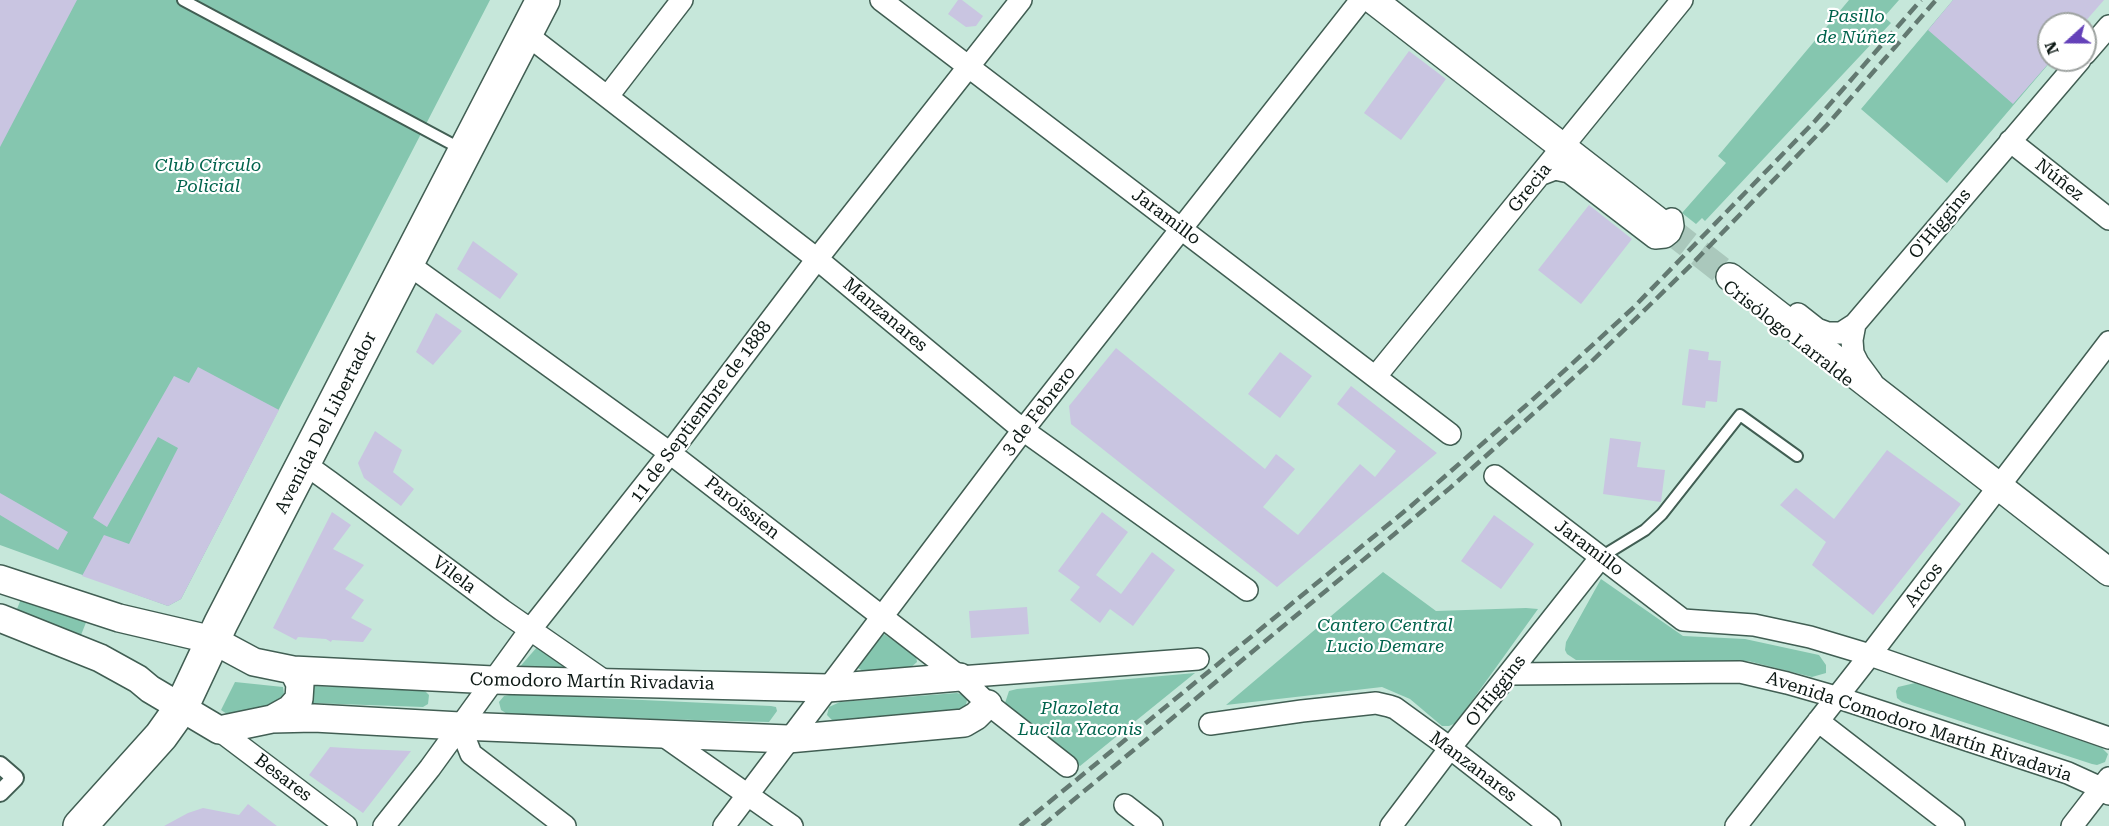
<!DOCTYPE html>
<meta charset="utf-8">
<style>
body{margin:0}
#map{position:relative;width:2109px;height:826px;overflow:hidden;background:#c6e7da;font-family:"Roboto Serif",serif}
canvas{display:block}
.north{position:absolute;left:2037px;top:12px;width:60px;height:60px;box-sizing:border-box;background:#fff;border:2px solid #9ea3a1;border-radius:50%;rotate:249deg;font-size:16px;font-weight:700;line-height:24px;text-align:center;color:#0c1814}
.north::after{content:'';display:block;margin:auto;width:21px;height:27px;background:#6441b9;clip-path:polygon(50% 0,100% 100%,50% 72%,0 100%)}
</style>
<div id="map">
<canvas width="2109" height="826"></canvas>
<div class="north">N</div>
</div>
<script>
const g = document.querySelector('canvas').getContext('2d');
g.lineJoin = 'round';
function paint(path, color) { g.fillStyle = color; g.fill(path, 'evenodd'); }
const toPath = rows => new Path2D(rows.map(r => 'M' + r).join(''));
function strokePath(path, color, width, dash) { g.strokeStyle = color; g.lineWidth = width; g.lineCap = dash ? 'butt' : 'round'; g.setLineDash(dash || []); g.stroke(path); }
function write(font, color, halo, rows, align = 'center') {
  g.font = font + ' "Roboto Serif",serif'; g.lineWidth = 4.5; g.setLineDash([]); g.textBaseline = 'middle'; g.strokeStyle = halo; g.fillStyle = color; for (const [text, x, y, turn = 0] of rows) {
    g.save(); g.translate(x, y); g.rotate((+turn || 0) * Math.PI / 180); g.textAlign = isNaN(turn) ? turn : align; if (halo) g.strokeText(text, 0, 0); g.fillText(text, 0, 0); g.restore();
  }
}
paint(toPath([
 [0,0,490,0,181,599,168,606,0,545],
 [1849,0,1899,0,1884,17,1891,23,1705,221,1702,218,1696,224,1682,213,1726,163,1718,156],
 [1953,0,2049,24,2049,60,2052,60,1947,183,1861,109],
 [1383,572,1436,611,1526,608,1538,609,1456,723,1449,726,1442,726,1410,699,1382,687,1226,705],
 [1601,579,1683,636,1745,639,1819,655,1826,665,1826,673,1812,677,1748,661,1576,660,1567,654,1565,650,1566,642],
 [23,594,87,620,79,640,15,614],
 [884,634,916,656,917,662,910,668,863,671,856,667],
 [538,646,573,670,517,670],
 [1195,673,1080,766,1005,703,1009,691,1017,689],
 [235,682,283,687,285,701,236,714,227,714,221,710],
 [1915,683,2102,748,2108,754,2105,762,2097,765,2092,764,1902,702,1897,698,1896,691,1898,687],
 [315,686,425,691,429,695,428,704,423,707,311,703,310,688],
 [957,693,966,696,967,700,965,710,837,725,827,715,829,707,840,702],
 [514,694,771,706,776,707,777,711,769,722,509,715,501,710,499,702,504,696]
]), '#85c6af');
paint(toPath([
 [0,0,77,0,0,147],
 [958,0,962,0,983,16,976,26,966,27,948,14],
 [1953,0,2104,0,2083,24,2049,24,2049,63,2013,104,1928,30],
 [1409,51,1446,79,1401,140,1364,113],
 [1589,205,1632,239,1581,304,1538,270],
 [473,241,518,274,500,299,457,269],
 [436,313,462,331,433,365,416,352],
 [1116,348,1265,469,1276,454,1295,469,1263,507,1298,535,1360,464,1375,477,1396,451,1337,404,1351,386,1437,453,1277,587,1071,424,1069,406],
 [1689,349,1709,352,1708,360,1721,361,1717,402,1706,401,1705,408,1682,405],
 [1280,352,1312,376,1280,418,1248,394],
 [198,367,279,410,181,599,168,606,82,576,104,535,129,544,178,448,158,437,107,527,93,518,174,376,189,383],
 [375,431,402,450,393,472,414,489,401,506,364,478,358,463],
 [1610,438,1641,442,1637,467,1665,470,1661,502,1603,494],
 [1887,450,1961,504,1873,615,1812,565,1826,542,1780,505,1796,488,1834,519],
 [0,493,68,532,58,550,0,515],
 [332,512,351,525,333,549,364,565,345,589,364,600,351,618,372,629,363,642,332,640,331,642,326,639,298,637,296,640,273,628],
 [1102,512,1128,532,1096,575,1121,594,1152,552,1175,570,1133,626,1110,609,1100,623,1070,600,1080,587,1058,571],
 [1494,515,1534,544,1501,589,1461,561],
 [1027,607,1029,634,971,638,969,611],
 [330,747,362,749,411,751,363,813,309,775],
 [248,804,277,826,164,826,188,813,203,808,239,815]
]), '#c9c5e1');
strokePath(toPath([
 [1667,228,1730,277]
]), '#aac8bc', 27, [27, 14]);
const service = toPath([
 [183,0,463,150],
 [1601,557,1645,530,1662,514,1740,415,1797,456]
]);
const pedestrian = toPath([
 [0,765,15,778,0,793]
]);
const minor = toPath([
 [881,0,1450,434],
 [526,34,817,259,1023,430,1247,590],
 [2085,54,2109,26],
 [608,96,682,0],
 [2010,141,2109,219],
 [1542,174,1555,169,1569,172,1655,238,1665,237,1670,233,1673,226,1672,219],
 [408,264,670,453,960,677,988,704,1067,766],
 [1798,314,1817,329,1828,333,1841,333,1855,324],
 [1376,376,1682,0],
 [1872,382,1858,363,1853,353,1852,340,1855,324,2080,60],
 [305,464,330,482,502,610,606,682],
 [1495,476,1683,620,1754,625,1810,637,1870,655,2109,738],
 [1509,674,1740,672,1787,683,1836,697,2068,773,2101,788,2109,794],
 [960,677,1198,659],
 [1818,721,1954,826],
 [1210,724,1302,711,1376,703,1389,706,1395,708,1450,748,1550,826],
 [460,726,471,754,565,826],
 [219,730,346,826],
 [661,734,792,826],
 [1125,805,1152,826],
 [384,826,430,768,530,630,670,453,817,259,1021,0],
 [724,826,1023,430,1361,0],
 [1391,826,1450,748,1601,557],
 [1736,826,1870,655,2109,342],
 [2072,826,2109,778]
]);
const tertiary = toPath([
 [1373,0,1667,228],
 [1730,277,2109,572],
 [0,579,119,618,213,640,254,662,293,670,493,680,828,688,960,677],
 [0,618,100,658,138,679,150,689,219,730,272,719,314,718,460,726,788,739,964,723,976,716,988,704],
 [272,719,290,709,299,699,300,684,293,670]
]);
const primary = toPath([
 [80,826,161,736,181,708,221,623,543,0]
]);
strokePath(service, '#415e53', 14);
strokePath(pedestrian, '#415e53', 20);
strokePath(minor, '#415e53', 24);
strokePath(tertiary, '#415e53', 30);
strokePath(primary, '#415e53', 36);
strokePath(service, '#fff', 10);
strokePath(pedestrian, '#fff', 16);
strokePath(minor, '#fff', 21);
strokePath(tertiary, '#fff', 27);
strokePath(primary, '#fff', 33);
strokePath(toPath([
 [1020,826,1411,506,1530,402,1632,309,1815,121,1921,0],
 [1042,826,1450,488,1591,362,1691,265,1827,125,1936,0]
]), '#637971', 4.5, [12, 6]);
write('italic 18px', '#00634c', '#fff', [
 ["Pasillo",1856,17],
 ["de Núñez",1856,38],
 ["Club Círculo",208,166],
 ["Policial",208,187],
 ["Cantero Central",1385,626],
 ["Lucio Demare",1385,647],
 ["Plazoleta",1080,709],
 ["Lucila Yaconis",1080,730]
]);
write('18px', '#0c1814', '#fff', [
 ["Núñez",2059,180,38],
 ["Grecia",1530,188,-51],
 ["Jaramillo",1166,217,37],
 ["O'Higgins",1940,224,-50],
 ["Manzanares",885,315,40],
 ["Crisólogo Larralde",1788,334,38],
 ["3 de Febrero",1039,411,-52],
 ["11 de Septiembre de 1888",701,412,-53],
 ["Avenida Del Libertador",326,423,-63],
 ["Paroissien",742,508,38],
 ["Jaramillo",1589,548,37],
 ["Vilela",454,575,37],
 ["Arcos",1924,585,-53],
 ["Comodoro Martín Rivadavia",592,682,1],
 ["O'Higgins",1496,691,-52],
 ["Avenida Comodoro Martín Rivadavia",1919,727,18],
 ["Manzanares",1473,767,37],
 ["Besares",283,778,37]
]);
</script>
